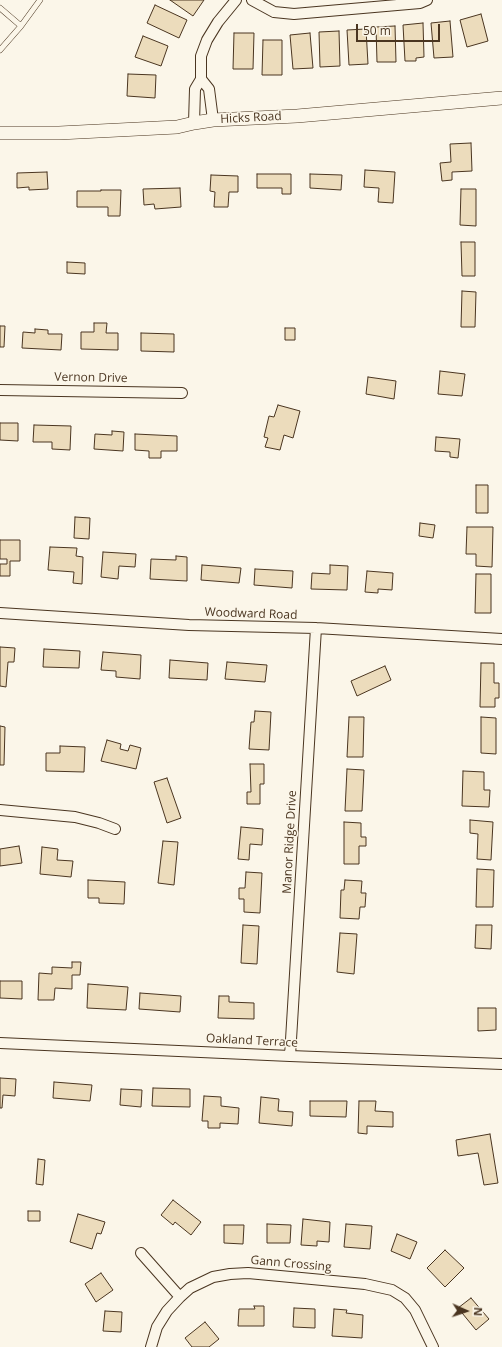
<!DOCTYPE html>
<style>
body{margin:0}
#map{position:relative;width:502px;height:1347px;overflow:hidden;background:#fbf6e9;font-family:"Open Sans",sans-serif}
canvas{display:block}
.north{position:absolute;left:446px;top:1291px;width:40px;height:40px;-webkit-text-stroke:3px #fbf6e9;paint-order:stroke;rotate:93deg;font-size:11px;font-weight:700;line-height:16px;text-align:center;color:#4a3520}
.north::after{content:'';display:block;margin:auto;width:14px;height:18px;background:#4a3520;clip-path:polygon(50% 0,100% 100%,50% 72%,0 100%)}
.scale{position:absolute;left:356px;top:24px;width:84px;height:18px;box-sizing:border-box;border:2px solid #4a3520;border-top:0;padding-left:5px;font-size:12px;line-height:14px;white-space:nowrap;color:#4a3520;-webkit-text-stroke:3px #fbf6e9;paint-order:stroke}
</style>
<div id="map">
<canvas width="502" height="1347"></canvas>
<div class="north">N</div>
<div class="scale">50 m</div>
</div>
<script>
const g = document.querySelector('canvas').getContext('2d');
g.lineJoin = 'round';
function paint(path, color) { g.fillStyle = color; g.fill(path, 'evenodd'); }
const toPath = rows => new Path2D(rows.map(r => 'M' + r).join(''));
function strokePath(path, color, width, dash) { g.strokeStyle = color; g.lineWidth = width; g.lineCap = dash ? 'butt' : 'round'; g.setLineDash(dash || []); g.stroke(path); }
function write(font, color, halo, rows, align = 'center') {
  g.font = font + ' "Open Sans",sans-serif'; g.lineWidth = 3; g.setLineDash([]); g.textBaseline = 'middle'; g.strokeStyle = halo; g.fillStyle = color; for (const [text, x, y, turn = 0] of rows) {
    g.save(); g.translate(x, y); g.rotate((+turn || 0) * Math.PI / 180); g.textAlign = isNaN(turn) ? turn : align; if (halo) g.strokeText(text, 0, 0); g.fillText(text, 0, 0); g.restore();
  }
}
const building = toPath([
 [170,0,204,0,193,16,170,0],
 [155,5,187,20,179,38,147,23,155,5],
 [481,14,488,41,467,47,460,20,481,14],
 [450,21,453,57,434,58,431,23,450,21],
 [423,23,424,57,416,58,416,61,405,61,403,25,423,23],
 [395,26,396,62,377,62,376,27,395,26],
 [366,29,368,64,349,65,347,30,366,29],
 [339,31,340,66,320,67,319,32,339,31],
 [234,33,254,33,253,69,233,69,234,33],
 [310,33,313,68,293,69,290,35,310,33],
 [143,36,168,46,161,66,135,57,143,36],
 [263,40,282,40,282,75,262,75,263,40],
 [128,74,156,75,155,98,127,96,128,74],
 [471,143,472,171,452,172,452,180,442,181,440,163,451,162,450,144,471,143],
 [365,170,395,172,393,203,378,202,379,188,364,187,365,170],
 [47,172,48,189,29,190,29,187,17,188,17,173,47,172],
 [257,174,291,174,291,194,282,194,282,188,257,188,257,174],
 [310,174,342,175,341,190,310,188,310,174],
 [211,175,238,176,238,192,229,192,228,207,214,207,215,192,210,191,211,175],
 [180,188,181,207,155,209,154,204,144,205,143,189,180,188],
 [461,189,476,189,476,226,460,225,461,189],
 [101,190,121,190,120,216,108,216,108,207,77,207,77,191,101,191,101,190],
 [461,242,475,242,475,276,462,276,461,242],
 [67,262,85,263,85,274,67,273,67,262],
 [462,291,476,292,475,327,461,327,462,291],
 [94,323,107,323,106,333,118,333,118,350,81,349,81,332,94,332,94,323],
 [0,326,5,326,4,347,0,347,0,326],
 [285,328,295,328,295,340,285,340,285,328],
 [35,329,48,330,48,334,62,334,61,350,22,348,23,332,35,333,35,329],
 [141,333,174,334,174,352,141,351,141,333],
 [440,371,465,374,462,396,438,394,440,371],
 [368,377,396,381,394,399,366,394,368,377],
 [278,405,300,411,293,438,284,435,280,450,265,447,268,438,264,437,269,416,274,417,278,405],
 [0,423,18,423,18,441,0,440,0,423],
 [34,425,71,426,70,450,52,449,52,442,33,442,34,425],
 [112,431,124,432,123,451,94,449,95,434,112,435,112,431],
 [135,434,177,436,177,451,161,451,161,458,149,458,149,451,135,450,135,434],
 [436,437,460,439,458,458,450,457,450,452,435,451,436,437],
 [476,485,488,485,488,513,476,513,476,485],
 [75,517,90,518,89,539,74,538,75,517],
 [420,523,435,525,433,538,419,536,420,523],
 [467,527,493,527,492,567,476,566,476,554,466,554,467,527],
 [0,540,20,540,20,561,10,561,10,576,0,576,0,564,7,564,7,559,0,559,0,540],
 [50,547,77,548,76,556,83,557,82,584,73,583,74,572,48,570,50,547],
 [103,552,136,554,135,567,119,566,118,579,101,577,103,552],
 [176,556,187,557,187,581,150,579,151,559,176,560,176,556],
 [202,565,241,568,239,583,201,580,202,565],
 [330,565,348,566,347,590,311,589,312,573,330,574,330,565],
 [255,569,293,571,292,588,254,585,255,569],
 [367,571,393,573,392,590,378,589,378,593,365,592,367,571],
 [476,574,491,574,491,613,475,613,476,574],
 [0,647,15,648,14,662,8,662,6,687,0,686,0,647],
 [44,649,80,651,79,668,43,667,44,649],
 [103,652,141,655,140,679,116,677,116,671,101,670,103,652],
 [170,660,208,663,207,680,169,678,170,660],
 [227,662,267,665,265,682,225,679,227,662],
 [481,663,494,663,494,683,499,683,499,698,495,698,495,707,480,707,481,663],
 [385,666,391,680,357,696,351,681,385,666],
 [255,711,271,712,269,750,249,749,251,722,254,722,255,711],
 [349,717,364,717,363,757,347,757,349,717],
 [481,717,496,718,496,754,481,753,481,717],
 [0,726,5,727,4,765,0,765,0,726],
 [107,740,121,744,120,749,128,751,130,745,141,748,136,769,101,761,107,740],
 [60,746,85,747,84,772,46,771,46,753,60,753,60,746],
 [250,764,264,764,264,784,260,784,260,804,247,804,247,792,251,792,250,764],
 [347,769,364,770,362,811,345,811,347,769],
 [463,771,484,772,484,790,490,790,489,807,462,806,463,771],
 [167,778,181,818,167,823,154,782,167,778],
 [470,820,493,822,491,860,477,859,478,834,470,833,470,820],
 [344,822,361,823,361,837,366,837,366,846,359,846,359,864,344,864,344,822],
 [241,827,263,829,262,845,250,844,249,860,238,859,241,827],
 [163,841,178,842,174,885,158,883,163,841],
 [19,846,22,863,0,866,0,849,19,846],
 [42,847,58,849,57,860,73,861,71,877,40,874,42,847],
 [477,869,494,870,493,907,476,907,477,869],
 [246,872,262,873,260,913,244,912,244,899,239,899,239,888,245,888,246,872],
 [88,880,125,882,124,904,99,903,99,898,88,898,88,880],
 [345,880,362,881,361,893,366,893,365,907,360,907,359,919,340,918,341,890,344,890,345,880],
 [243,925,259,926,257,964,241,963,243,925],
 [476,925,492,925,491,949,475,948,476,925],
 [340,933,357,934,354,974,337,972,340,933],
 [72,962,81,962,80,975,72,975,72,989,55,988,54,1000,38,1000,39,973,52,974,52,967,72,968,72,962],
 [0,981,22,981,22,999,0,998,0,981],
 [88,984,128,987,126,1010,87,1008,88,984],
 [140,993,181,996,180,1012,139,1009,140,993],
 [219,996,229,996,229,1002,254,1003,254,1019,218,1018,219,996],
 [478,1008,496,1008,496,1030,478,1031,478,1008],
 [0,1078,16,1079,15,1096,3,1095,2,1108,0,1108,0,1078],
 [54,1082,92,1085,90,1101,53,1098,54,1082],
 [153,1088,190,1089,190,1107,152,1106,153,1088],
 [121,1089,142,1090,141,1107,120,1105,121,1089],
 [204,1096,221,1097,221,1106,239,1108,238,1124,220,1123,220,1128,208,1128,208,1121,202,1121,204,1096],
 [261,1097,279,1099,278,1111,293,1112,292,1126,259,1123,261,1097],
 [310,1101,347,1101,346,1117,310,1116,310,1101],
 [359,1101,376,1101,375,1111,393,1112,393,1127,367,1126,367,1134,358,1133,359,1101],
 [490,1134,498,1183,484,1185,478,1153,458,1156,456,1140,490,1134],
 [38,1159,45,1160,43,1185,36,1184,38,1159],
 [173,1200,201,1222,191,1235,175,1222,173,1225,161,1215,173,1200],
 [28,1211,40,1211,40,1221,28,1221,28,1211],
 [78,1214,105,1222,101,1234,97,1233,92,1249,70,1242,78,1214],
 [303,1219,330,1222,329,1242,317,1241,317,1246,301,1245,303,1219],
 [267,1224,291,1225,290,1243,267,1243,267,1224],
 [346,1224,372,1226,370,1249,344,1247,346,1224],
 [224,1225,244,1225,243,1244,224,1243,224,1225],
 [397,1234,417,1242,410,1259,391,1251,397,1234],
 [445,1250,464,1268,445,1287,427,1268,445,1250],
 [101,1273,113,1290,96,1302,85,1284,101,1273],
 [471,1298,489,1319,476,1330,458,1308,471,1298],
 [254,1306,264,1306,264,1326,238,1326,239,1309,255,1309,254,1306],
 [294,1308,315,1309,315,1328,293,1327,294,1308],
 [334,1309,347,1310,346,1313,363,1315,362,1338,332,1336,334,1309],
 [105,1311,122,1312,121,1332,103,1331,105,1311],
 [205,1322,219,1339,209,1347,192,1347,185,1338,205,1322]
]);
paint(building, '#ecdcbc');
strokePath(building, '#4a3520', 1);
const service = toPath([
 [0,8,21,26],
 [0,50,21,26,40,0]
]);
const minor = toPath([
 [252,0,274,12,294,14,420,3,427,0],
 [201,79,209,89,213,120],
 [194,123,195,89,201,79,201,56,207,40,218,22,236,0],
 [0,390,182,393],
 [0,613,189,625,316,628,502,639],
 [0,810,75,817,99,823,115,829],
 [0,1043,290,1056,502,1064],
 [290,1056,316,628],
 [141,1253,180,1297],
 [151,1347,157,1327,167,1311,180,1297,190,1288,213,1277,230,1274,248,1273,365,1284,392,1290,405,1298,415,1310,433,1347]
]);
const tertiary = toPath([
 [0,133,59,133,138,129,177,127,194,123,213,120,297,116,502,98]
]);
strokePath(service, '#4a3520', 6);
strokePath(minor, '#4a3520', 12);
strokePath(tertiary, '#4a3520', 14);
strokePath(service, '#fbf6e9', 5);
strokePath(minor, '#fbf6e9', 10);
strokePath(tertiary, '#fbf6e9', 13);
write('12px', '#4a3520', '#fbf6e9', [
 ["Hicks Road",251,118,-3],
 ["Vernon Drive",91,378,1],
 ["Woodward Road",251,614,2],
 ["Manor Ridge Drive",290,842,-87],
 ["Oakland Terrace",252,1041,3],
 ["Gann Crossing",291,1264,5]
]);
</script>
